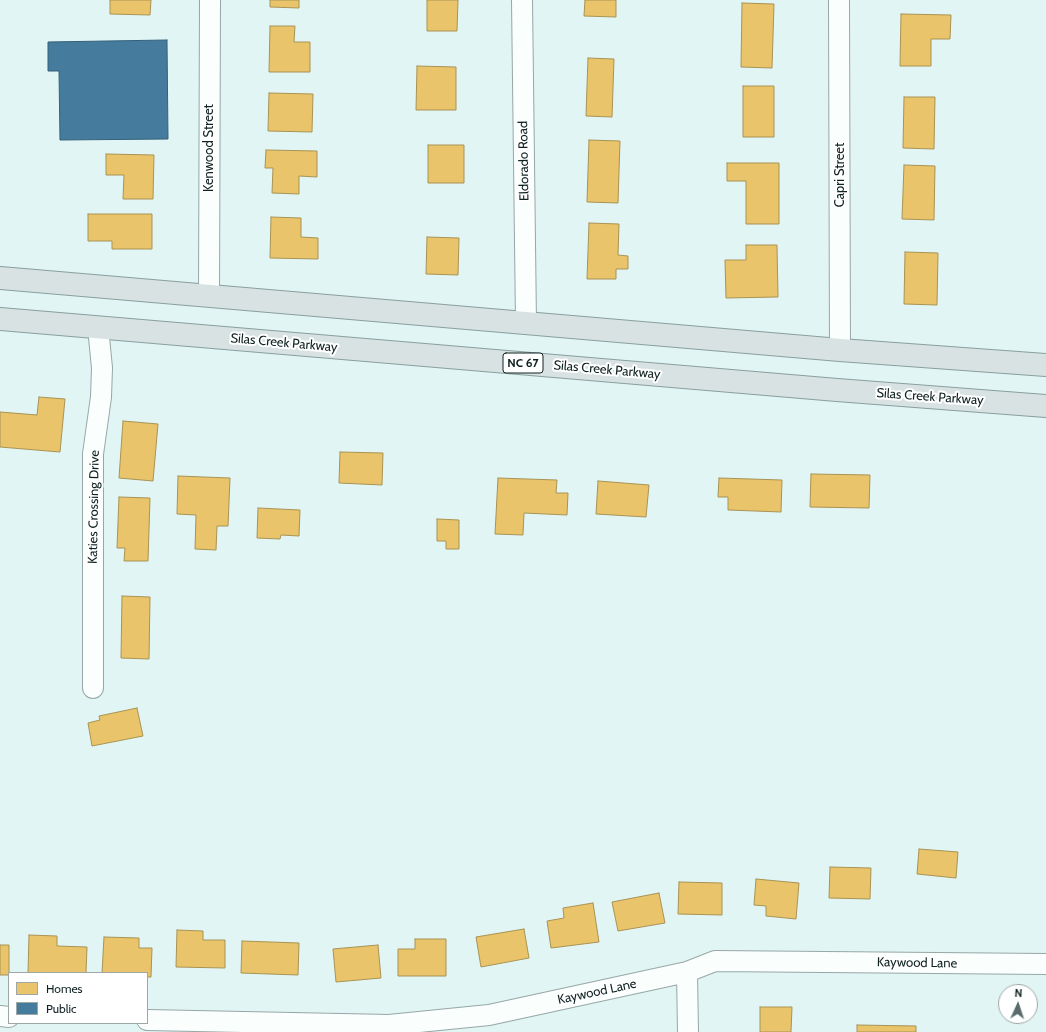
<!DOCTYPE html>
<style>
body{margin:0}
#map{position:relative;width:1046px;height:1032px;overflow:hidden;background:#e1f5f4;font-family:Cabin,sans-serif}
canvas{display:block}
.legend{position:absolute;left:8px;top:972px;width:140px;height:52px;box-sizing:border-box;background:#fff;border:1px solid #9fa6a6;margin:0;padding:5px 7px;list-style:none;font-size:12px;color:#102121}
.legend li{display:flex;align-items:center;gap:8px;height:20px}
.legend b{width:20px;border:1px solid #9fa6a6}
.north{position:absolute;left:998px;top:984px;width:40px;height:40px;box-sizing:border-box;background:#fff;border:1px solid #9fa6a6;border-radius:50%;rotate:3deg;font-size:11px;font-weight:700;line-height:16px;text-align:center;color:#102121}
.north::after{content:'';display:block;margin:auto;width:14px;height:18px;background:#596b6b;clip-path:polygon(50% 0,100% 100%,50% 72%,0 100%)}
</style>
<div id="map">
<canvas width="1046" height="1032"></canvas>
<ul class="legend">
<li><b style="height:11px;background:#e9c46a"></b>Homes</li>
<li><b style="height:11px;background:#457b9d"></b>Public</li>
</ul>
<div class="north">N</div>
</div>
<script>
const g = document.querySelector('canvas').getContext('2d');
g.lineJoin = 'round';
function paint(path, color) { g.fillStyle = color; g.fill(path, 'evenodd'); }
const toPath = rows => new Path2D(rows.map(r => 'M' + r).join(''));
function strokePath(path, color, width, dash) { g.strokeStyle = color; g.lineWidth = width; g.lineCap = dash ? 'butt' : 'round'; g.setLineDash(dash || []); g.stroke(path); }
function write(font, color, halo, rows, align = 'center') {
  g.font = font + ' Cabin,sans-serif'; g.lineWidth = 4; g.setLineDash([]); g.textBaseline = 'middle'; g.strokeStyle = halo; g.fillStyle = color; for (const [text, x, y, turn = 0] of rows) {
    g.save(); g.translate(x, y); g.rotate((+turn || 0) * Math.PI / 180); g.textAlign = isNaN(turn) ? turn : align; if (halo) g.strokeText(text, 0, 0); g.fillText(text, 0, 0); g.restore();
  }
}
const homes = toPath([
 [110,0,151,0,150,15,110,14,110,0],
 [270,0,299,0,299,8,270,7,270,0],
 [427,0,458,0,457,31,427,31,427,0],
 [585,0,616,0,616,17,584,16,585,0],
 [742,3,774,4,772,68,741,67,742,3],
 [901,14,951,15,950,39,931,39,931,66,900,66,901,14],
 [270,26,295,26,294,42,310,42,310,72,269,72,270,26],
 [588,58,614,59,612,117,586,116,588,58],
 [417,66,456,67,456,110,416,110,417,66],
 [743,86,774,86,774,137,743,137,743,86],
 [269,93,313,94,312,132,268,131,269,93],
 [904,97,935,97,934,149,903,148,904,97],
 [589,140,620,141,618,203,587,202,589,140],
 [428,145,464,145,464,183,428,183,428,145],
 [266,150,317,151,317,177,299,176,299,194,272,193,273,168,265,168,266,150],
 [106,154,154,155,153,199,123,199,124,175,106,175,106,154],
 [727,163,779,163,779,224,746,224,746,181,727,181,727,163],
 [904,165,935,166,934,220,902,219,904,165],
 [88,214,152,214,152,249,112,249,112,241,88,241,88,214],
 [271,217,301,218,301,237,318,238,318,259,270,258,271,217],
 [589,223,619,224,618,255,628,256,628,269,616,269,616,279,587,279,589,223],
 [427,237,459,238,458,275,426,274,427,237],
 [746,245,777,245,778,297,726,298,725,260,746,260,746,245],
 [905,252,938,253,937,305,904,304,905,252],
 [39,397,65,399,60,452,0,447,0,412,37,415,39,397],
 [123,421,158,424,153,481,119,478,123,421],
 [340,452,383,453,382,485,339,483,340,452],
 [811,474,870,475,869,508,810,507,811,474],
 [178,476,230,478,228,526,217,526,216,550,195,549,196,515,177,514,178,476],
 [498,478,557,480,556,493,568,493,567,515,524,513,523,535,495,534,498,478],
 [719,478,782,480,781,512,728,510,728,497,718,497,719,478],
 [598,481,649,485,646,517,596,514,598,481],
 [119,497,150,498,148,561,124,561,125,548,117,548,119,497],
 [258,508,300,510,299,536,281,535,280,539,257,538,258,508],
 [437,519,459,520,459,549,446,549,446,541,437,541,437,519],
 [122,596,150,597,149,659,121,658,122,596],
 [137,708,143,736,92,746,88,723,100,720,99,716,137,708],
 [919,849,958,852,956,878,917,874,919,849],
 [830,867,871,868,870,899,829,898,830,867],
 [756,879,799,883,796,919,766,916,766,906,754,905,756,879],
 [679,882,722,883,722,915,678,914,679,882],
 [659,893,665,923,618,931,612,902,659,893],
 [593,903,599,942,551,948,547,921,564,918,563,908,593,903],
 [524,929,529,958,481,967,476,937,524,929],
 [177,930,203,931,203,940,225,940,225,968,176,967,177,930],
 [29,935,57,936,57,946,87,947,86,973,28,973,29,935],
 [104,937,139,938,139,948,152,948,151,977,147,977,147,973,102,973,104,937],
 [415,939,446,939,446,976,398,976,398,949,415,949,415,939],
 [242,941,299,943,298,975,241,973,242,941],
 [0,945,9,945,9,975,0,975,0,945],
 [378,945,381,978,336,982,333,949,378,945],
 [760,1007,792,1007,791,1032,760,1032,760,1007],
 [857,1025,916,1026,916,1032,857,1032,857,1025]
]);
paint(homes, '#e9c46a');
strokePath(homes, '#a89354', 1);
const public = toPath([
 [167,40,168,139,60,140,59,71,48,71,48,42,167,40]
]);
paint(public, '#457b9d');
strokePath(public, '#356078', 1);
const street = toPath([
 [522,0,526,323],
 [839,0,840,350],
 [209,296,210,0],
 [93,688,93,454,101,397,102,368,98,327],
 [687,972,688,1032],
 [0,1016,9,1017],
 [147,1020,389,1025,489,1015,687,972,715,961,1046,964]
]);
const primary = toPath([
 [0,278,840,350,1046,365],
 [0,319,837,390,1046,406]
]);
strokePath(street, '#96a7a6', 22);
strokePath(primary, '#889f9e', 24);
strokePath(street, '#fafefd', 20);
strokePath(primary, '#d8e2e2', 22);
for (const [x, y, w] of [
 [523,363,40]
]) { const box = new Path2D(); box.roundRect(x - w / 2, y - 10, w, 20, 3); g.fillStyle = '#fff'; g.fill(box); strokePath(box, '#102121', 1); }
write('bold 12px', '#102121', null, [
 ["NC 67",523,363]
]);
write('13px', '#102121', '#fff', [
 ["Kenwood Street",209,148,-90],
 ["Eldorado Road",524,161,-91],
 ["Capri Street",840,175,-90],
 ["Silas Creek Parkway",284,343,5],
 ["Silas Creek Parkway",607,370,5],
 ["Silas Creek Parkway",930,397,4],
 ["Katies Crossing Drive",94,507,-89],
 ["Kaywood Lane",917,963,1],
 ["Kaywood Lane",597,992,-12]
]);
</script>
